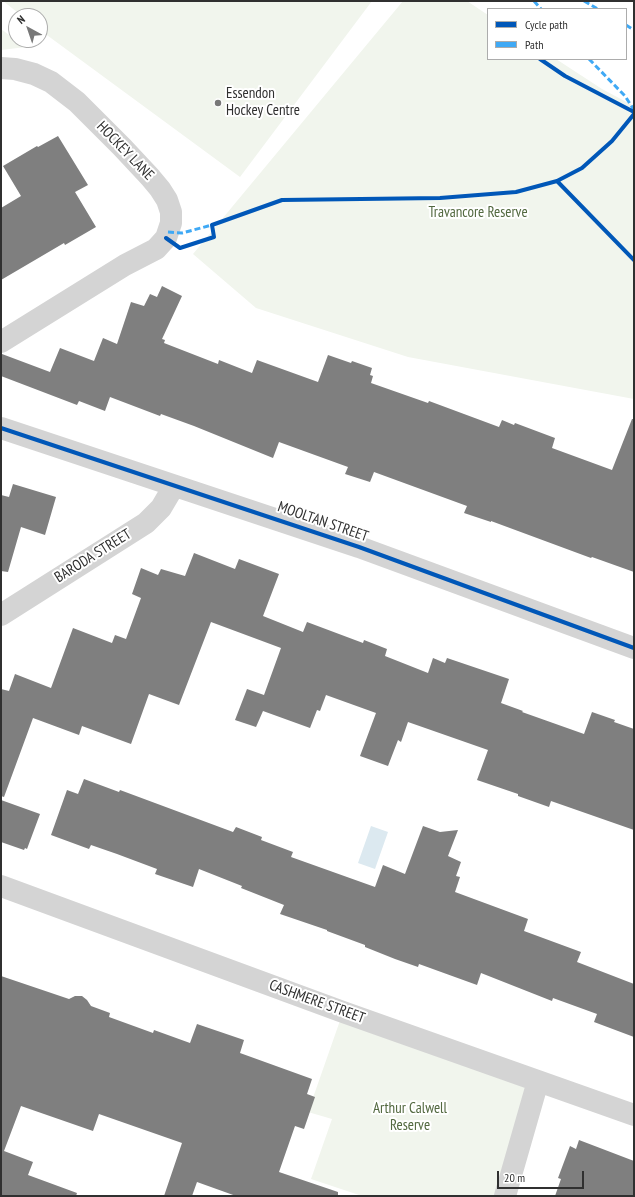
<!DOCTYPE html>
<style>
body{margin:0}
#map{position:relative;width:635px;height:1197px;overflow:hidden;background:#fff;font-family:"PT Sans Narrow",sans-serif}
canvas{display:block}
.frame{position:absolute;inset:0;border:2px solid #303030;pointer-events:none}
.legend{position:absolute;left:487px;top:8px;width:140px;height:52px;box-sizing:border-box;background:#fff;border:1px solid #acacac;margin:0;padding:5px 7px;list-style:none;font-size:12px;color:#303030}
.legend li{display:flex;align-items:center;gap:8px;height:20px}
.legend b{width:20px;border:1px solid #acacac}
.north{position:absolute;left:8px;top:8px;width:40px;height:40px;box-sizing:border-box;background:#fff;border:1px solid #acacac;border-radius:50%;rotate:320deg;font-size:11px;font-weight:700;line-height:16px;text-align:center;color:#303030}
.north::after{content:'';display:block;margin:auto;width:14px;height:18px;background:#787878;clip-path:polygon(50% 0,100% 100%,50% 72%,0 100%)}
.scale{position:absolute;left:497px;top:1171px;width:87px;height:18px;box-sizing:border-box;border:2px solid #303030;border-top:0;padding-left:5px;font-size:12px;line-height:14px;white-space:nowrap;color:#303030;-webkit-text-stroke:3px #fff;paint-order:stroke}
</style>
<div id="map">
<canvas width="635" height="1197"></canvas>
<div class="frame"></div>
<ul class="legend">
<li><b style="height:5px;background:#0057b8"></b>Cycle path</li>
<li><b style="height:5px;background:#3fa9f5"></b>Path</li>
</ul>
<div class="north">N</div>
<div class="scale">20 m</div>
</div>
<script>
const g = document.querySelector('canvas').getContext('2d');
g.lineJoin = 'round';
function paint(path, color) { g.fillStyle = color; g.fill(path, 'evenodd'); }
const toPath = rows => new Path2D(rows.map(r => 'M' + r).join(''));
function strokePath(path, color, width, dash) { g.strokeStyle = color; g.lineWidth = width; g.lineCap = dash ? 'butt' : 'round'; g.setLineDash(dash || []); g.stroke(path); }
function write(font, color, halo, rows, align = 'center') {
  g.font = font + ' "PT Sans Narrow",sans-serif'; g.lineWidth = 4; g.setLineDash([]); g.textBaseline = 'middle'; g.strokeStyle = halo; g.fillStyle = color; for (const [text, x, y, turn = 0] of rows) {
    g.save(); g.translate(x, y); g.rotate((+turn || 0) * Math.PI / 180); g.textAlign = isNaN(turn) ? turn : align; if (halo) g.strokeText(text, 0, 0); g.fillText(text, 0, 0); g.restore();
  }
}
paint(toPath([
 [3,1,372,1,240,177,40,30,40,16,22,16],
 [403,1,467,1,488,15,488,59,556,59,602,89,634,106,634,399,408,357,256,308,193,254],
 [1,29,16,40,26,47,1,50],
 [343,1012,538,1081,505,1196,362,1196,311,1179,332,1119,308,1112]
]), '#f1f5ed');
paint(toPath([
 [371,826,388,832,375,869,358,863]
]), '#dce9f0');
paint(toPath([
 [58,136,88,185,75,192,96,227,65,245,64,243,1,280,1,208,21,196,3,166,37,146,38,147],
 [162,286,182,296,162,339,165,340,164,343,218,364,219,360,252,373,257,360,318,382,328,355,351,363,352,361,372,368,370,375,373,376,371,383,428,403,429,401,499,427,502,420,514,425,515,423,555,438,552,448,612,470,632,419,634,419,634,572,592,557,591,558,491,521,491,522,464,513,467,506,374,472,370,482,345,474,348,467,279,442,273,458,194,426,161,414,160,416,110,397,105,411,79,401,77,405,1,376,1,356,2,354,50,372,60,348,94,361,103,338,117,344,131,302,144,306,150,294,157,297],
 [13,484,56,497,45,535,21,527,8,572,1,571,1,495,9,497],
 [194,553,235,569,239,559,279,574,263,616,303,632,307,622,363,643,364,640,387,649,385,656,428,673,433,658,445,663,447,658,509,679,501,703,523,711,522,712,584,734,592,712,615,720,614,722,634,729,634,830,551,801,549,807,518,796,518,794,477,780,488,750,408,722,401,742,398,740,388,766,360,756,376,713,326,695,320,711,317,710,310,728,263,711,256,727,235,720,247,689,264,695,281,648,211,622,179,705,149,694,131,744,82,726,79,735,33,718,4,797,1,796,1,689,9,691,15,674,51,688,73,628,112,643,115,635,126,639,141,598,132,594,141,568,158,575,161,569,185,576],
 [84,779,119,792,120,790,233,832,236,827,262,837,261,840,293,852,291,857,375,887,383,865,405,874,423,826,440,832,458,830,448,856,461,862,456,876,460,877,455,892,528,919,524,931,581,952,577,962,634,984,634,1037,594,1022,597,1014,553,998,552,1001,481,973,477,985,419,964,418,967,395,959,365,947,365,945,327,931,327,930,280,914,284,905,241,888,242,886,199,869,193,887,155,874,157,869,117,854,91,845,89,849,51,835,67,790,78,794],
 [1,800,40,814,27,849,25,848,24,850,1,842],
 [1,976,69,999,75,996,82,996,87,1000,91,1006,110,1013,109,1017,153,1033,154,1030,190,1043,197,1024,244,1040,240,1053,312,1079,307,1094,315,1097,304,1129,295,1126,279,1172,338,1192,338,1196,236,1196,197,1182,192,1196,164,1196,182,1143,99,1114,93,1131,21,1106,4,1151,33,1162,28,1175,77,1193,76,1196,1,1196],
 [579,1140,634,1161,634,1196,555,1196,561,1179,558,1178,570,1146,576,1149]
]), '#7f7f7f');
strokePath(toPath([
 [1,68,15,69,34,74,51,82,77,102,122,147,150,177,160,189,167,200,171,212,171,223,166,238,156,249,125,265,1,342],
 [1,428,359,547,634,648],
 [1,615,146,523,161,508,174,486],
 [1,886,343,1012,634,1115],
 [505,1196,538,1081]
]), '#d4d4d4', 22);
strokePath(toPath([
 [534,1,541,9],
 [584,1,598,9],
 [626,25,634,30],
 [589,59,625,96,634,110],
 [168,232,182,233,212,225]
]), '#3fa9f5', 3, [6, 3]);
strokePath(toPath([
 [540,59,565,76,634,112],
 [557,181,634,260],
 [166,238,180,248,214,237,212,225,282,200,440,198,516,192,557,181,582,168,612,141,634,114],
 [1,428,359,547,634,648]
]), '#0057b8', 4);
for (const [x, y, r, color] of [
 [218,103,4,"#787878"]
]) { const dot = new Path2D(); dot.arc(x, y, r, 0, 2 * Math.PI); g.fillStyle = color; g.fill(dot); strokePath(dot, '#fff', 1.5); }
write('15px', '#303030', '#fff', [
 ["Essendon",226,94],
 ["Hockey Centre",226,111]
], 'left');
write('15px', '#303030', '#fff', [
 ["HOCKEY LANE",125,151,46],
 ["MOOLTAN STREET",323,522,19],
 ["BARODA STREET",93,556,-32],
 ["CASHMERE STREET",317,1002,20]
]);
write('15px', '#536940', '#fff', [
 ["Travancore Reserve",478,213],
 ["Arthur Calwell",410,1109],
 ["Reserve",410,1126]
]);
</script>
